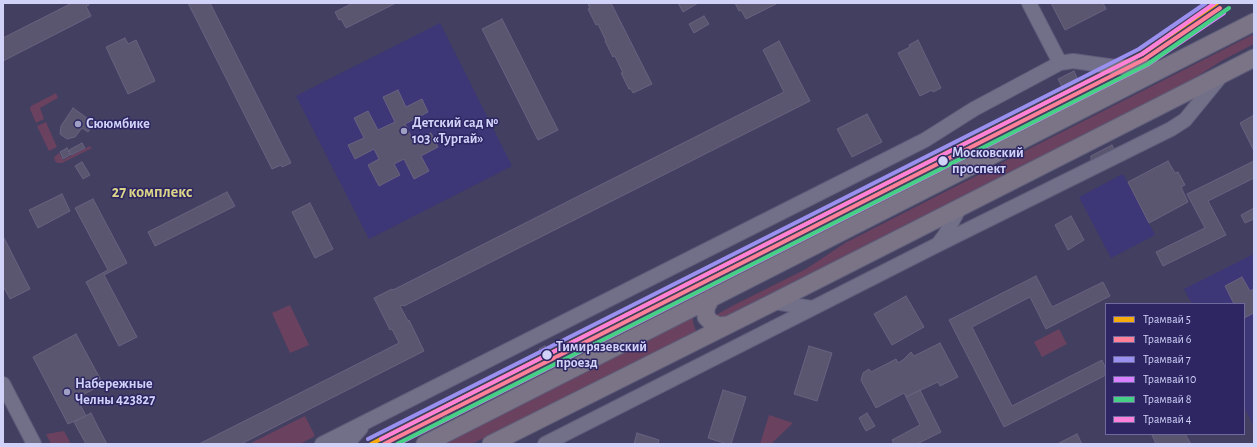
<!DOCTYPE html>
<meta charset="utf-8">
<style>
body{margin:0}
#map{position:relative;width:1257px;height:447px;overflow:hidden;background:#423f61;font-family:"Alegreya Sans",sans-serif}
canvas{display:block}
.frame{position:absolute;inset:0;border:4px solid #d1d2f8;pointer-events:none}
.legend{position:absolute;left:1105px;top:303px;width:140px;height:132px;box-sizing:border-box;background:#2d2663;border:1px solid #6f6b9f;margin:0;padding:5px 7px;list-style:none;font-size:12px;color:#d1d2f8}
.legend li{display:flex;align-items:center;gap:8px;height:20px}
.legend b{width:20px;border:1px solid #6f6b9f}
</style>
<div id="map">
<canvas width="1257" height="447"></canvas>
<div class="frame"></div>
<ul class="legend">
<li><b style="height:5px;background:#f8ab0d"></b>Трамвай 5</li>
<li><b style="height:5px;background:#ff8098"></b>Трамвай 6</li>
<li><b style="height:5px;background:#9990ef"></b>Трамвай 7</li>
<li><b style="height:5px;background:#d880ff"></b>Трамвай 10</li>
<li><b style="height:5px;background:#46d086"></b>Трамвай 8</li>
<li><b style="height:5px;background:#ff80da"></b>Трамвай 4</li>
</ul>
</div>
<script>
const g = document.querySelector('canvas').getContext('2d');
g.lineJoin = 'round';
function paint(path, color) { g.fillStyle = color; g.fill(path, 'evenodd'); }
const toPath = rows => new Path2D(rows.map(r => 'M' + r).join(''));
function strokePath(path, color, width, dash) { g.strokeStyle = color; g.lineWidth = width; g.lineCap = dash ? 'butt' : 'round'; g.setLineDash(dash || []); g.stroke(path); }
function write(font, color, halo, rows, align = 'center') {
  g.font = font + ' "Alegreya Sans",sans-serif'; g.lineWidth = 3; g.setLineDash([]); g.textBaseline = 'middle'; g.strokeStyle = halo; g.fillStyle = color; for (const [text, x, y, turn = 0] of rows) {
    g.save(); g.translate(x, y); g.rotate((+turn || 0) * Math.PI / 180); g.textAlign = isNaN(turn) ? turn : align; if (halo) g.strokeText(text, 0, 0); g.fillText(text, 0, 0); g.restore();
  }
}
paint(toPath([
 [440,23,512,166,369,239,296,96],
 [1123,174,1155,235,1111,258,1079,197],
 [1254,254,1254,427,1244,407,1244,304,1192,304,1184,289]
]), '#3d3677');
paint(toPath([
 [1254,34,1254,44,1223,60,1193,79,716,321,714,316,734,305,806,269,845,243],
 [56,93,58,98,40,108,44,119,36,123,30,109,31,106],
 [46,122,57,147,49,151,37,126],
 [90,146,92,148,62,163,57,163,55,161,54,157,59,153,63,160],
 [290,305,309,345,290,353,272,313],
 [693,315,693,322,696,331,472,444,436,444],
 [1059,329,1067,344,1042,357,1034,342],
 [769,415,793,423,771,444,760,444],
 [305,416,315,436,300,444,249,444],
 [64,431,71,444,51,444,46,434]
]), '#6a415e');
const building = toPath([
 [72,3,88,3,89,5,86,6,91,16,3,61,3,38,72,3],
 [188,3,210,3,291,163,282,167,281,165,272,169,188,3],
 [353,3,396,3,346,28,341,19,339,20,335,12,353,3],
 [592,3,611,3,652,84,633,93,631,89,629,89,621,73,623,73,615,56,613,57,605,41,606,41,598,24,596,25,588,9,590,8,588,5,592,3],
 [678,3,698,3,683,12,678,3],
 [735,3,778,3,746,19,741,10,739,11,735,3],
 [1051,3,1103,3,1106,9,1065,30,1051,3],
 [704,16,709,24,694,33,689,24,704,16],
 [502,19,558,130,538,140,482,29,502,19],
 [125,38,128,44,136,40,155,81,128,94,106,47,125,38],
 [918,40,941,88,933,92,932,90,920,96,898,53,910,47,909,45,918,40],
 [779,41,810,101,404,306,404,305,400,306,408,321,409,320,424,351,241,444,199,444,399,343,392,329,390,330,374,298,392,289,392,290,395,289,784,92,763,50,779,41],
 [1074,71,1077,78,1062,87,1058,79,1074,71],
 [398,90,406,107,422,99,428,112,405,124,414,142,431,133,438,147,421,156,429,171,414,179,404,159,394,164,400,175,379,186,368,165,379,159,374,149,355,159,348,145,364,138,354,118,368,111,378,130,395,122,383,97,398,90],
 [73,108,94,123,88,132,82,128,75,137,67,139,60,134,61,126,73,108],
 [867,114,882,142,852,157,837,129,867,114],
 [1254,115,1254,151,1240,123,1254,115],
 [82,143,85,148,71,155,69,150,82,143],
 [1112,145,1115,151,1094,163,1091,161,1091,156,1112,145],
 [67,148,70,155,63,159,60,152,67,148],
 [959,157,961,161,953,166,950,161,959,157],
 [1168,161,1175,173,1178,172,1185,185,1181,187,1188,202,1149,223,1128,182,1168,161],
 [1254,161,1254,178,1208,201,1226,235,1163,266,1156,252,1205,228,1187,194,1254,161],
 [82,162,90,175,83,179,75,166,82,162],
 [227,192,235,206,155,246,148,232,227,192],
 [62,194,70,211,38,228,29,210,62,194],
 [93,199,127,263,104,275,137,337,119,346,86,282,108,270,75,208,93,199],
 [310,203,333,249,315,258,292,212,310,203],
 [1254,208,1254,219,1245,223,1241,215,1254,208],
 [1071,216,1084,240,1068,250,1055,225,1071,216],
 [3,236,30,289,10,299,3,286,3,236],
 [1036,276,1052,307,1103,282,1110,296,1046,329,1030,297,972,327,1012,406,1102,360,1106,369,1106,375,1004,427,949,320,1036,276],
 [1242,277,1250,291,1254,289,1254,295,1253,296,1254,299,1254,313,1244,318,1244,304,1234,304,1225,286,1242,277],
 [906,296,924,327,892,345,874,314,906,296],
 [76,334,103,384,77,398,86,416,68,424,33,357,76,334],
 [940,343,958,377,940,386,938,382,906,397,904,393,876,408,861,380,863,373,869,369,871,372,896,359,898,363,903,360,911,352,914,356,940,343],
 [545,346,548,351,541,354,539,349,545,346],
 [809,346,832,353,817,401,794,394,809,346],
 [723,390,746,397,731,444,727,444,708,438,723,390],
 [920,390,941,432,917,444,894,444,892,440,920,425,906,397,920,390],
 [91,413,99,429,107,444,86,444,74,422,91,413],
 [867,413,875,426,866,431,859,418,867,413],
 [447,416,449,420,444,422,442,418,447,416],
 [637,433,659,440,658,444,634,444,637,433],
 [1077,434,1082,444,1057,444,1077,434],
 [1154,434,1185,434,1191,444,1156,444,1152,435,1154,434]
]);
paint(building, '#5b566f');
strokePath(building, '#69627f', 1);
const minor = toPath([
 [1029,3,1060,63],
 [939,243,945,235,960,207],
 [774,302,812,308],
 [3,384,34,444],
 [322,444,925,140,974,109,1060,63,1073,61,1116,67,1162,68],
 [347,444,361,428],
 [545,444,937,245,1171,129,1185,120,1221,76]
]);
const major = toPath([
 [711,298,706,308,706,317,711,322,719,326,728,325],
 [425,444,1254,22],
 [491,444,774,302,1254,58]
]);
strokePath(minor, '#5e5c79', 16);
strokePath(major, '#5e5c79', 19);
strokePath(minor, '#727089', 14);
strokePath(major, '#7a7486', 17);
strokePath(toPath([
 [371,444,1142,54,1217,3]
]), '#f8ab0d', 4);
strokePath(toPath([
 [384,444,1145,59,1220,8]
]), '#ff8098', 4);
strokePath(toPath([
 [368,439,1139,49,1206,3]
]), '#9990ef', 4);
strokePath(toPath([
 [398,444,1147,65,1224,13]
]), '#d880ff', 4);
strokePath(toPath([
 [397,444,1148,64,1229,8]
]), '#46d086', 4);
strokePath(toPath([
 [381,439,1142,54,1215,3]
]), '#ff80da', 4);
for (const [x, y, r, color] of [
 [78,124,4,"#9f9fc3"],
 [404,131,4,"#9f9fc3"],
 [943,161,5.5,"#d1d2f8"],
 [547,355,5.5,"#d1d2f8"],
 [67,392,4,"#9f9fc3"]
]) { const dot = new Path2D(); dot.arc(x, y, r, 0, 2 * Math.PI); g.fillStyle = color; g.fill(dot); strokePath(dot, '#2d2663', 1.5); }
write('bold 14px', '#d1d2f8', '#2d2663', [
 ["Детский сад №",412,123],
 ["103 «Тургай»",412,139],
 ["Сююмбике",86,124],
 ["Набережные",75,384],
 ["Челны 423827",75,400]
], 'left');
write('bold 14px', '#d1d2f8', '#2d2663', [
 ["Московский",952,153],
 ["проспект",952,169],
 ["Тимирязевский",556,347],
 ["проезд",556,363]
], 'left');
write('bold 16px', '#dcd587', '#2d2663', [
 ["27 комплекс",152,192]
]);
</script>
